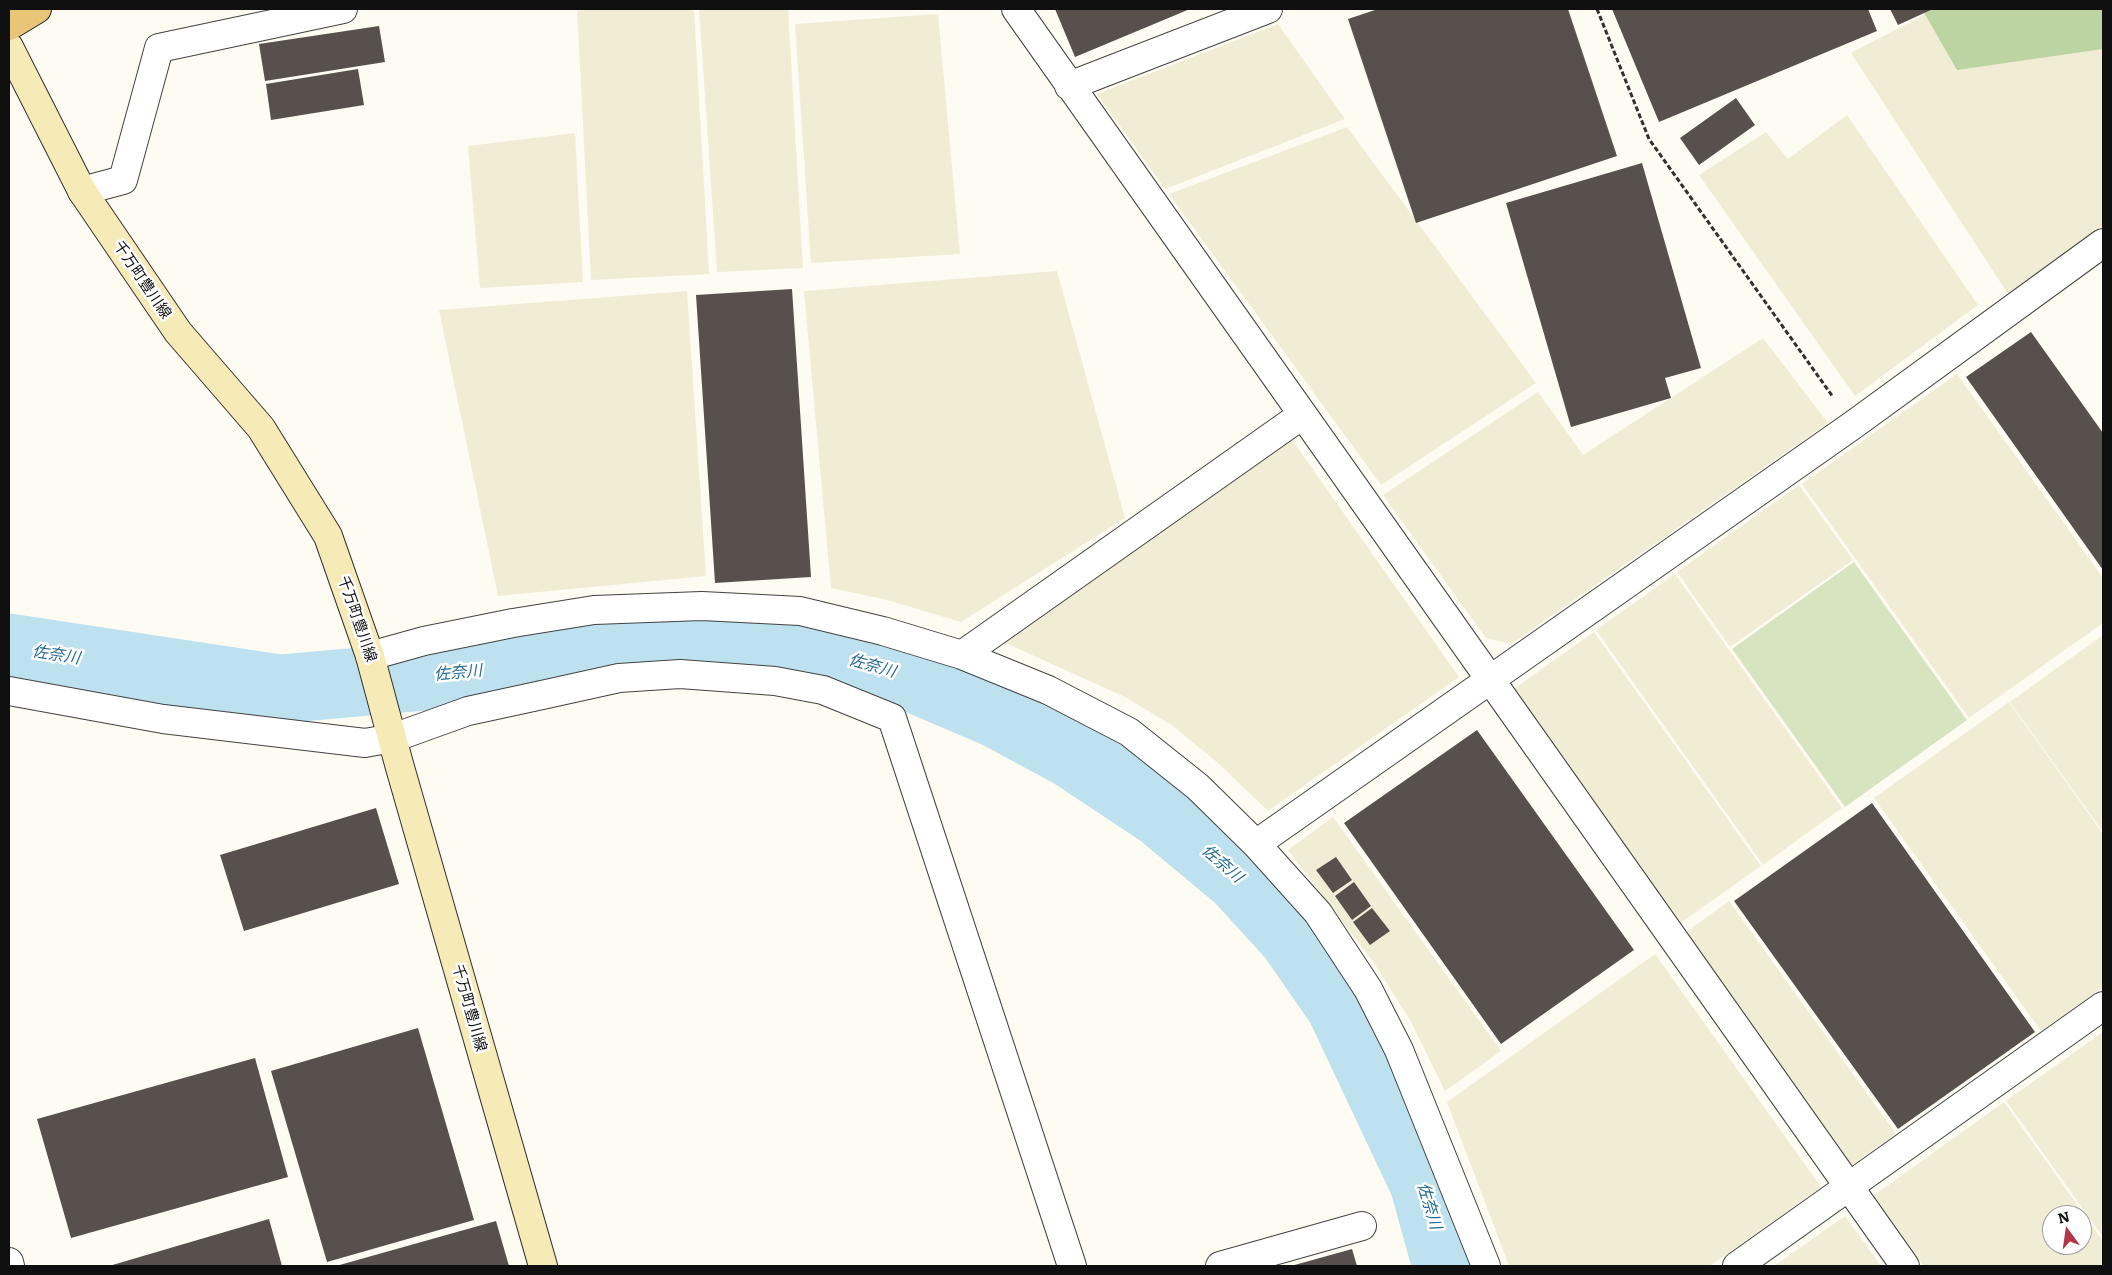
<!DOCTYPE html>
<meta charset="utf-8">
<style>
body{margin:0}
#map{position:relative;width:2112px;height:1275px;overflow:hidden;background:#fefbf3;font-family:Literata,serif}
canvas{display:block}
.frame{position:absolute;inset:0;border:10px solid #0f0f0f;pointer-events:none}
.north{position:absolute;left:2042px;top:1205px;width:50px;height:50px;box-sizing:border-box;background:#fff;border:1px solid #9f9f9f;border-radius:50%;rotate:346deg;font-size:14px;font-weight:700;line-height:20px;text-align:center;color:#0f0f0f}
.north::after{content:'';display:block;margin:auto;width:18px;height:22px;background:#b03746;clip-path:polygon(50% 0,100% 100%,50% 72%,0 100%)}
</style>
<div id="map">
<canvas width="2112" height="1275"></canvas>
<div class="frame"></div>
<div class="north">N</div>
</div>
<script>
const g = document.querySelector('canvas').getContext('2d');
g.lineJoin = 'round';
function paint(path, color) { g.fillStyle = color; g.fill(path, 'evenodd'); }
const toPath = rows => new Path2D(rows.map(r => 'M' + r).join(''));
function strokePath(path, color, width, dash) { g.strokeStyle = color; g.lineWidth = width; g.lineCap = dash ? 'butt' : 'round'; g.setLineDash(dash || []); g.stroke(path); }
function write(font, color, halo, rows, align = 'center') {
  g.font = font + ' Literata,"Noto Sans JP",serif'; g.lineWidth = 5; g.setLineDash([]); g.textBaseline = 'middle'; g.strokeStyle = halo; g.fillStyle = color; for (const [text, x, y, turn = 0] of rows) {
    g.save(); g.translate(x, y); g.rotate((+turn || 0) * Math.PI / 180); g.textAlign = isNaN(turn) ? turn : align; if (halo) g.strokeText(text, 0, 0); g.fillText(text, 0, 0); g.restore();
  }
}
paint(toPath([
 [577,9,694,9,709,274,591,280],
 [699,9,788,9,803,268,717,272],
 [1935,9,2103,31,2103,225,2008,294,1851,53],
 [938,14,960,254,811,263,795,24],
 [1278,24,1345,119,1165,189,1097,94],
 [1847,115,1978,305,1855,396,1699,175,1766,132,1788,159],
 [1347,127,1536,383,1381,485,1169,194],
 [575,133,583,282,480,288,468,146],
 [1057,271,1125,518,961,622,887,600,831,588,804,291],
 [687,291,706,576,498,596,439,310],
 [1763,338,1828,423,1511,644,1486,638,1383,495,1538,392,1583,455],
 [1957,374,2103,578,2103,623,1969,718,1802,484],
 [1290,437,1459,677,1268,811,1218,763,1173,726,1125,697,1001,641],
 [1799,485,1853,560,1730,647,1677,572],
 [1675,574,1842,808,1763,865,1596,630],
 [1594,632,1761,866,1679,924,1511,691],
 [2103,635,2103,832,2010,702],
 [2009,702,2103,834,2103,987,2041,1031,1874,798],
 [1333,817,1501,1051,1445,1091,1410,1020,1374,963,1288,850],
 [1729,901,1896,1134,1851,1165,1685,933],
 [1655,954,1821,1187,1710,1266,1509,1266,1447,1102],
 [2103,1032,2103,1237,2006,1101],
 [2004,1102,2103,1241,2103,1266,1924,1266,1873,1196],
 [2052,1215,2082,1215,2082,1245,2052,1245],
 [1845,1216,1881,1266,1774,1266]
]), '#f1edd5');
paint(toPath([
 [1854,562,1967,720,1845,807,1732,649]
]), '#d6e5c0');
paint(toPath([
 [1922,9,2103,9,2103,49,1957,70]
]), '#bcd4a1');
strokePath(toPath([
 [9,648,280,689,527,667,620,651,711,640,790,643,914,678,996,713,1072,754,1161,813,1239,878,1292,936,1340,1005,1424,1183,1447,1266]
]), '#bde1ef', 69);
paint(toPath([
 [1055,9,1190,9,1075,57],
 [1378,9,1568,9,1617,156,1416,223,1348,19],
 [1612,9,1868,9,1877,31,1659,122],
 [1890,9,1933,9,1898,25],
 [379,26,385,62,265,81,259,44],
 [358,69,364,105,271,120,266,84],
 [1736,98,1755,125,1699,165,1680,138],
 [1642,163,1701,368,1665,378,1671,398,1571,427,1506,203],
 [792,289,811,577,715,583,696,295],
 [2031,332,2103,433,2103,570,1966,377],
 [1477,730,1634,950,1501,1044,1344,823],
 [1872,803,2035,1032,1898,1129,1734,901],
 [376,808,399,884,244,931,220,855],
 [1336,857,1352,880,1333,893,1316,870],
 [1354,882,1371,906,1352,920,1335,896],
 [1372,908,1390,931,1370,945,1353,922],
 [418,1028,474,1220,327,1262,271,1071],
 [255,1058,288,1177,71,1238,37,1119],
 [269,1219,282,1266,109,1266],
 [496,1221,509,1266,336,1266],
 [1352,1249,1357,1266,1291,1266]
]), '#57504d');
const minor = toPath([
 [1016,9,1905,1266],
 [1069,86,1268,9],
 [82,191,123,180,159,48,343,9],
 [962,655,1302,415],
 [370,656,424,641,513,623,594,610,702,606,800,611,883,631,962,655,1048,690,1129,732,1198,787,1256,844,1318,913,1368,989,1399,1050,1486,1266],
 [9,691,163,719,365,743,393,738,468,711,542,695,619,678,680,674,775,681,823,690,892,718,1072,1266],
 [1256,844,1853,425,2103,243],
 [9,1262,10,1266],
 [1220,1266,1362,1226],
 [1737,1266,2103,1006]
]);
const secondary = toPath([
 [9,47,82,191,178,332,261,428,328,536,370,656,399,764,543,1266]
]);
const primary = toPath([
 [9,26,37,9]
]);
strokePath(minor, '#424242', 30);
strokePath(secondary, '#313131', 30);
strokePath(primary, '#202020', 30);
strokePath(toPath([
 [1597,9,1649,139,1833,397]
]), '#313131', 3, [5, 2.5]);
strokePath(minor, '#fff', 28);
strokePath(secondary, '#f6eab6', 28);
strokePath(primary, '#e9c578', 28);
write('15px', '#0f0f0f', '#fff', [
 ["千万町豊川線",142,280,56],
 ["千万町豊川線",357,619,71],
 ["千万町豊川線",469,1008,74]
]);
write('italic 16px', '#266c93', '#fff', [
 ["佐奈川",56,655,9],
 ["佐奈川",872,666,16],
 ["佐奈川",458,673,-5],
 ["佐奈川",1222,864,41],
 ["佐奈川",1429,1206,73]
]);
</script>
